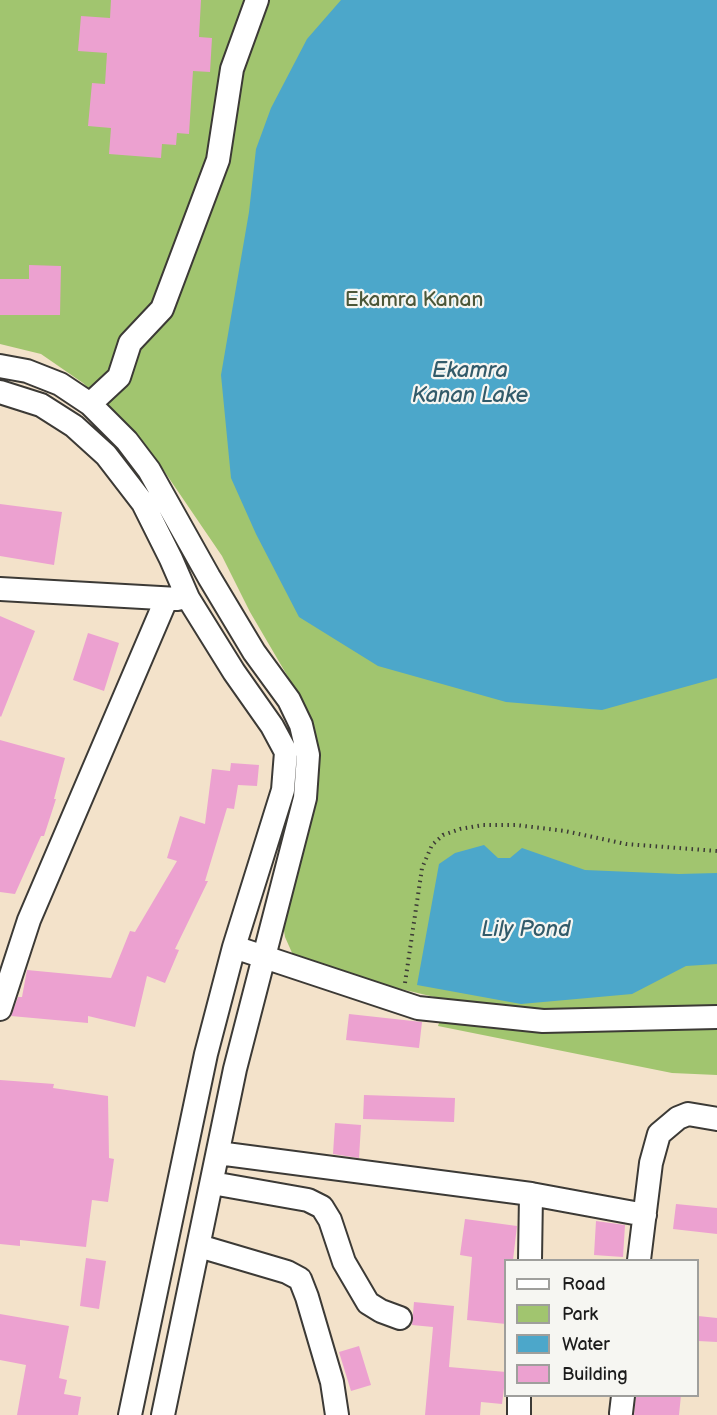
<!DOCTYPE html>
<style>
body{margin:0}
#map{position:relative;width:717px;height:1415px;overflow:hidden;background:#f3e2ca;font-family:"Balsamiq Sans",sans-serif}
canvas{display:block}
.legend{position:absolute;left:504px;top:1259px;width:195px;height:138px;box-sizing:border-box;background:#f6f6f2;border:2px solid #9f9f9c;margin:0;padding:8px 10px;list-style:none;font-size:18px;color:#1c1c1c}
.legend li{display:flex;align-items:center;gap:12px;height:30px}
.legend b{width:30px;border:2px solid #9f9f9c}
</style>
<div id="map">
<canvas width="717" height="1415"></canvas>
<ul class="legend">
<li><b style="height:8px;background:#fff"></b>Road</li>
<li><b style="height:16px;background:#a1c56f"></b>Park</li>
<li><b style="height:16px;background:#4ca7ca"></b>Water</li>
<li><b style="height:16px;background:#eca1d0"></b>Building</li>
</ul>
</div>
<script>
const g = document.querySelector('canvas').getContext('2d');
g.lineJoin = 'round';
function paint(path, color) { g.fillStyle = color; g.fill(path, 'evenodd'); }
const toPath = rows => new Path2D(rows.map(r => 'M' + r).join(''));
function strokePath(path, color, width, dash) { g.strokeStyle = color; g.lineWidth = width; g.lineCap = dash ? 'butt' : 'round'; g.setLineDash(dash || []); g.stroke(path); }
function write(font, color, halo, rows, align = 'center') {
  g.font = font + ' "Balsamiq Sans",sans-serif'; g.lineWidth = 4.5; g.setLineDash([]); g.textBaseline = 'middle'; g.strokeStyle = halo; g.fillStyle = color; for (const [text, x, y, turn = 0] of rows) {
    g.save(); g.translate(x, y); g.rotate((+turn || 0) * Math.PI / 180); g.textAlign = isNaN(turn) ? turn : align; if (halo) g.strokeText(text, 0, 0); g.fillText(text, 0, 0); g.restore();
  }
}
paint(toPath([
 [0,0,717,0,717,1075,672,1073,438,1026,447,1000,317,969,293,955,285,937,281,912,304,753,298,694,250,612,222,556,160,465,83,383,41,354,0,344]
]), '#a1c56f');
paint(toPath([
 [341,0,717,0,717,678,602,710,506,702,378,666,299,617,256,534,231,478,221,375,249,212,256,149,271,108,307,39],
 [484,845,498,858,510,858,522,848,585,870,679,874,717,873,717,964,686,966,632,994,521,1004,417,985,439,864,455,853]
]), '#4ca7ca');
paint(toPath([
 [111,0,201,0,199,37,212,38,210,72,193,71,189,134,177,133,176,145,162,144,161,158,109,154,111,128,88,126,92,83,105,84,107,53,78,51,81,16,110,18],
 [29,265,61,266,60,315,0,315,0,279,29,279],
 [0,504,62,512,54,565,0,556],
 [0,616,35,631,1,717,0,716],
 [88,633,119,643,104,691,73,680],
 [0,740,65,758,54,799,56,799,44,836,41,836,15,894,0,892],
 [231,763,259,765,257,786,238,785,234,809,227,808,205,881,208,881,175,949,179,950,165,983,147,976,135,1027,88,1016,88,1023,11,1016,18,997,22,997,27,970,111,978,130,931,135,932,177,861,167,858,180,816,205,824,212,769,230,771],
 [349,1014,422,1022,419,1048,346,1040],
 [0,1080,54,1084,53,1088,108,1096,109,1158,114,1159,108,1202,92,1200,86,1247,20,1240,20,1246,0,1244],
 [364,1095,455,1098,454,1122,363,1119],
 [335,1123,361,1125,359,1158,333,1154],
 [676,1204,717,1208,717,1234,673,1229],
 [465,1219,517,1226,513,1260,506,1260,506,1324,467,1320,472,1257,460,1255],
 [596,1221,625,1225,623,1257,594,1255],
 [86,1258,106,1261,99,1309,80,1306],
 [414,1302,454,1306,449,1367,506,1372,502,1404,481,1402,480,1415,425,1415,433,1327,412,1325],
 [0,1314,69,1326,59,1378,67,1380,64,1394,81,1397,78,1415,17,1415,26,1365,0,1360],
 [698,1316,717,1318,717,1342,698,1341],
 [359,1346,371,1385,351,1391,339,1352],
 [636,1395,681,1395,679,1415,634,1415]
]), '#eca1d0');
const minor = toPath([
 [0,366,27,371,60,384,90,404,127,441,149,470,209,577,254,652,289,700,301,725,308,755,305,798,235,1069,163,1415],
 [0,392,41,405,74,426,106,455,143,503,171,559,188,598,234,672,272,726,286,752,283,790,234,947,206,1054,130,1415],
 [90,404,119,377,130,343,162,309,218,160,232,69,257,0],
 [0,589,178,599],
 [234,947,418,1008,543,1021,717,1017],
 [0,1009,29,920,166,600],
 [218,1153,531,1194],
 [212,1183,308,1200,322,1207,330,1220,344,1262,368,1303,381,1311,400,1318],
 [199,1246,287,1272,300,1279,307,1297,332,1382,337,1415],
 [530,1260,531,1194,645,1215],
 [639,1260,651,1163,659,1134,678,1118,688,1114,717,1119],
 [519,1396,519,1415],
 [621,1413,623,1396]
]);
strokePath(minor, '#3c3a36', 26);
strokePath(toPath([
 [405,983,422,868,432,845,443,835,460,829,483,825,516,825,565,831,626,844,717,851]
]), '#3c3a36', 4, [1.5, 4.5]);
strokePath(minor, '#fff', 22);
write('21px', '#4b5739', '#f6f6f2', [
 ["Ekamra Kanan",414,301]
]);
write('italic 22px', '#325b6a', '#f6f6f2', [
 ["Ekamra",470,371],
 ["Kanan Lake",470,396],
 ["Lily Pond",526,930]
]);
</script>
